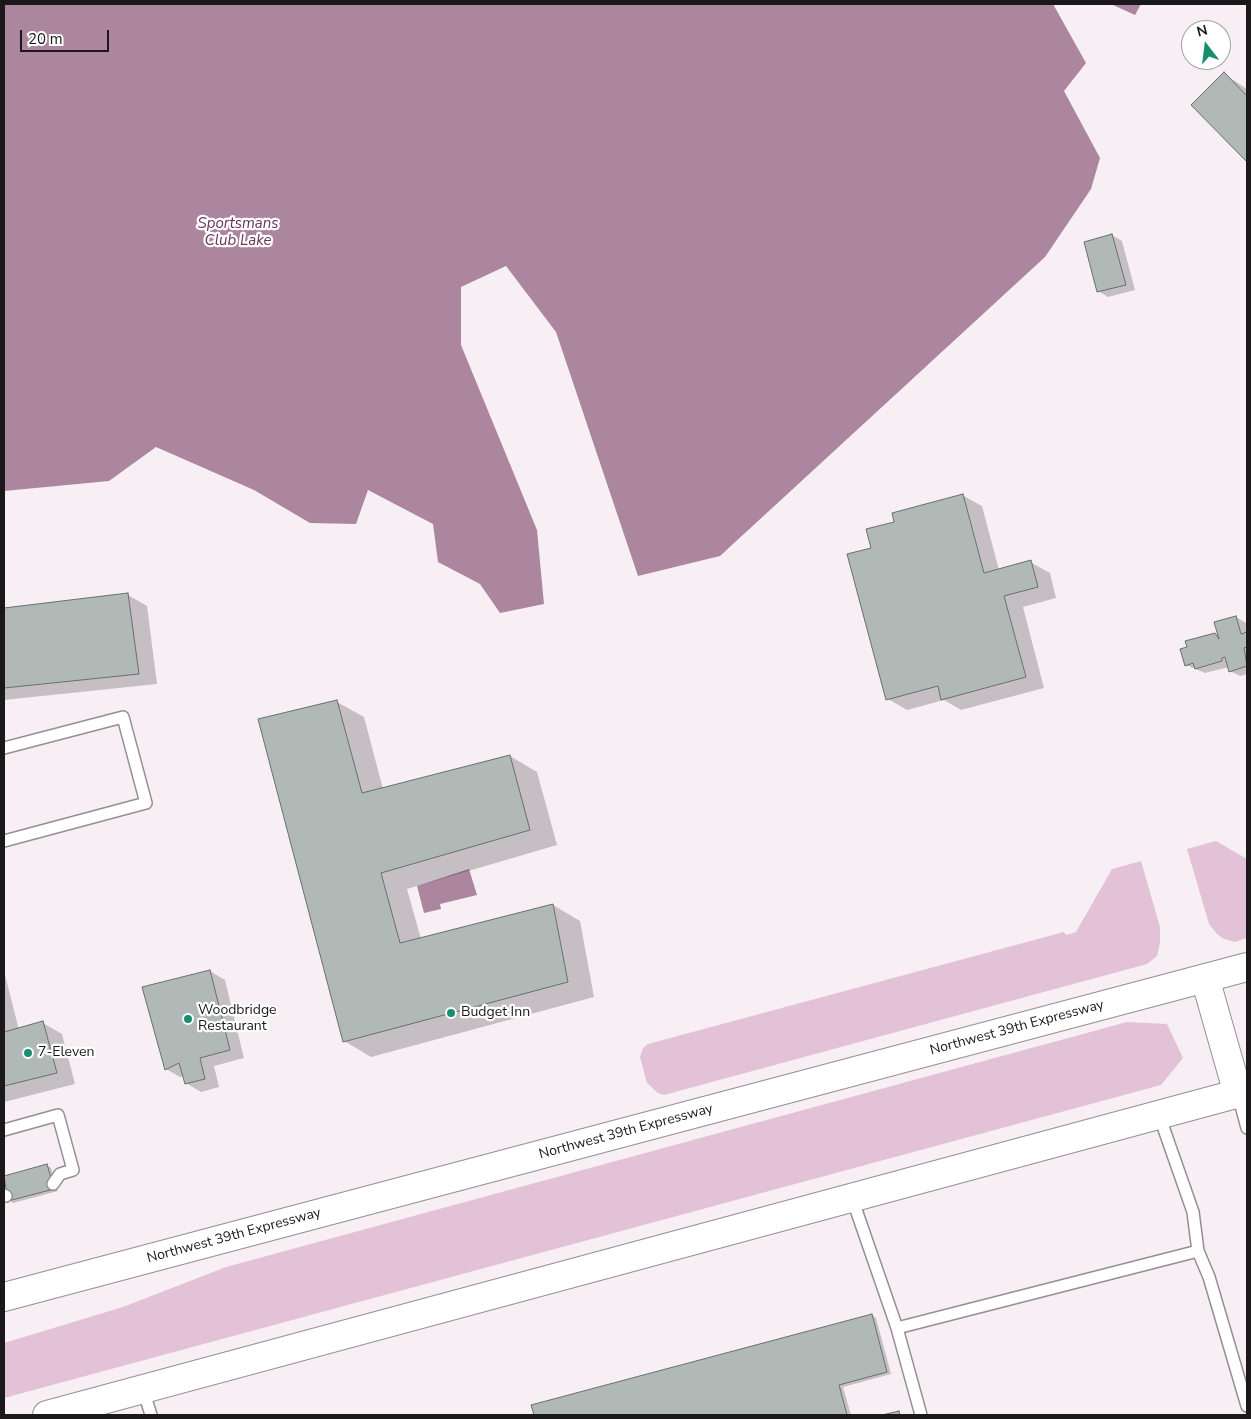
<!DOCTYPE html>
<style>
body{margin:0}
#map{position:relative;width:1251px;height:1419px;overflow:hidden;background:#f7eff4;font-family:"Nunito Sans",sans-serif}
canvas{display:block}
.frame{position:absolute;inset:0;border:5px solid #1b181a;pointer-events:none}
.north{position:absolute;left:1181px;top:20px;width:50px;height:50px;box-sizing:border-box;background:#fff;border:1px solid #a4a3a3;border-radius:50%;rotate:345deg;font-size:14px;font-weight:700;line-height:20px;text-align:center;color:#1b181a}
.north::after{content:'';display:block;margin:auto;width:18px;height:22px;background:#188e71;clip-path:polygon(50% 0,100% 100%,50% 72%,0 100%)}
.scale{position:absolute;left:20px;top:30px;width:89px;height:22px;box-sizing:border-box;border:2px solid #1b181a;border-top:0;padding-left:6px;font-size:15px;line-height:18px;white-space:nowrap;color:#1b181a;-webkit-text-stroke:4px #fff;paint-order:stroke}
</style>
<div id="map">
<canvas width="1251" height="1419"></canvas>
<div class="frame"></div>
<div class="north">N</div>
<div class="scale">20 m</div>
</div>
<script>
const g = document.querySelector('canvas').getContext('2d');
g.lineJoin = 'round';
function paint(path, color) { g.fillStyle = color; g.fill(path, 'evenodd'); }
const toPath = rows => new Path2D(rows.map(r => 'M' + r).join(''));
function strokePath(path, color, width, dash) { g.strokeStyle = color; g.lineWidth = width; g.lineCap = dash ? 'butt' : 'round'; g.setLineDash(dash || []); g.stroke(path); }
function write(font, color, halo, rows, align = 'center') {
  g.font = font + ' "Nunito Sans",sans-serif'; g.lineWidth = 4.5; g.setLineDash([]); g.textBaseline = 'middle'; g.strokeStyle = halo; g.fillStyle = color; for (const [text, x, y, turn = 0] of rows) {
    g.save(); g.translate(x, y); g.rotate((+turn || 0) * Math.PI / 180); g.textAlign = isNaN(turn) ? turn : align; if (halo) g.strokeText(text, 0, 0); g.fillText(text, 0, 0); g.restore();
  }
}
paint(toPath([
 [1216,841,1247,859,1247,938,1235,942,1224,939,1217,934,1209,924,1187,849],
 [1141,861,1160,927,1160,943,1157,956,1147,964,664,1095,658,1093,647,1083,640,1057,643,1048,648,1044,1064,932,1066,935,1076,932,1112,869],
 [1127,1022,1167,1024,1183,1058,1161,1085,4,1398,4,1343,123,1307,226,1267]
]), '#e3c1d7');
paint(toPath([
 [4,4,1053,4,1086,63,1064,91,1100,158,1091,189,1045,257,720,556,638,576,556,332,506,266,461,287,461,345,537,530,544,604,500,613,480,584,438,562,433,524,368,490,356,524,310,523,254,490,156,447,109,481,4,491],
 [1111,4,1141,4,1135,15],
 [469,869,477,895,440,904,441,909,424,913,417,886]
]), '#ac869f');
paint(toPath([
 [1224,74,1247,89,1247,160,1193,105],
 [1112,235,1122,241,1135,290,1108,297,1098,291],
 [962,495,982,506,999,570,1030,562,1050,573,1056,598,1023,607,1044,688,961,710,944,700,907,710,888,699,872,548,895,522],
 [128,595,147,606,157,684,4,700,4,609],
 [1236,617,1246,623,1247,629,1247,674,1240,676,1230,671,1229,667,1205,673,1186,665,1215,634,1219,636],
 [337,702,364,717,383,789,510,756,537,772,557,845,407,889,421,939,553,905,580,921,594,997,371,1057,344,1041],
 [4,971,19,1030,43,1023,62,1034,75,1084,4,1102],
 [210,971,225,980,244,1058,214,1066,219,1087,201,1092,186,1083,184,1076,180,1077,166,1069],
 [47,1165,51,1168,58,1191,13,1203,9,1200,4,1177],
 [872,1315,876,1318,891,1374,843,1387,851,1415,535,1415,532,1406]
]), '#0003');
const building = toPath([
 [1224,72,1247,96,1247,162,1191,105,1224,72],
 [1112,234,1126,285,1097,292,1084,242,1112,234],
 [963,494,984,573,1031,560,1038,587,1004,596,1026,677,941,700,938,686,886,700,847,554,871,548,866,529,894,522,892,513,963,494],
 [128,593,139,674,4,688,4,608,128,593],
 [1236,616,1241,634,1247,632,1247,647,1244,648,1247,666,1229,672,1225,657,1222,658,1222,661,1195,669,1193,663,1185,666,1180,649,1187,647,1185,641,1215,633,1219,639,1214,622,1236,616],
 [337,700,362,793,510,755,530,830,381,873,400,943,553,904,568,982,343,1042,258,719,337,700],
 [210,970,230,1050,200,1058,205,1079,185,1084,179,1063,165,1070,142,987,210,970],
 [43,1021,57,1073,4,1086,4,1032,43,1021],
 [47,1164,54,1189,8,1201,4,1176,47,1164],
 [872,1314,887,1372,839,1385,847,1415,534,1415,531,1405,872,1314],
 [899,1411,900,1415,882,1415,899,1411]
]);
paint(building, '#b0b9b5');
strokePath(building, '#676f6c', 1);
const service = toPath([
 [4,748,123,717,146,803,4,841],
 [1238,1094,1247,1128],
 [1159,1115,1193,1212,1198,1251,1209,1277,1247,1406],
 [4,1130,58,1115,73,1170,60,1174,53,1184],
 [4,1195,6,1196],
 [852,1198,897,1328,1198,1251],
 [897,1328,921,1415],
 [143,1389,151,1415]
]);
const trunk = toPath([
 [1205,978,1238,1094],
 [4,1297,1247,967],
 [47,1415,1247,1091]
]);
strokePath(service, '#958e92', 14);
strokePath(trunk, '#958e92', 30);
strokePath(service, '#fff', 11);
strokePath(trunk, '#fff', 28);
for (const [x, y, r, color] of [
 [451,1013,5,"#188e71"],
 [188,1019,5,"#188e71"],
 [28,1053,5,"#188e71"]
]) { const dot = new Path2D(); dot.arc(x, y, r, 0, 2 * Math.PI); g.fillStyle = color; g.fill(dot); strokePath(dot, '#fff', 2); }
write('14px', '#1b181a', '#fff', [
 ["Woodbridge",198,1011],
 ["Restaurant",198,1027],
 ["Budget Inn",461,1013],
 ["7-Eleven",38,1053]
], 'left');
write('14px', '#1b181a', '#fff', [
 ["Northwest 39th Expressway",1017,1028,-15],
 ["Northwest 39th Expressway",626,1132,-15],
 ["Northwest 39th Expressway",234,1236,-15]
]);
write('italic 15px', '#663457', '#fff', [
 ["Sportsmans",238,224],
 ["Club Lake",238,241]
]);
</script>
